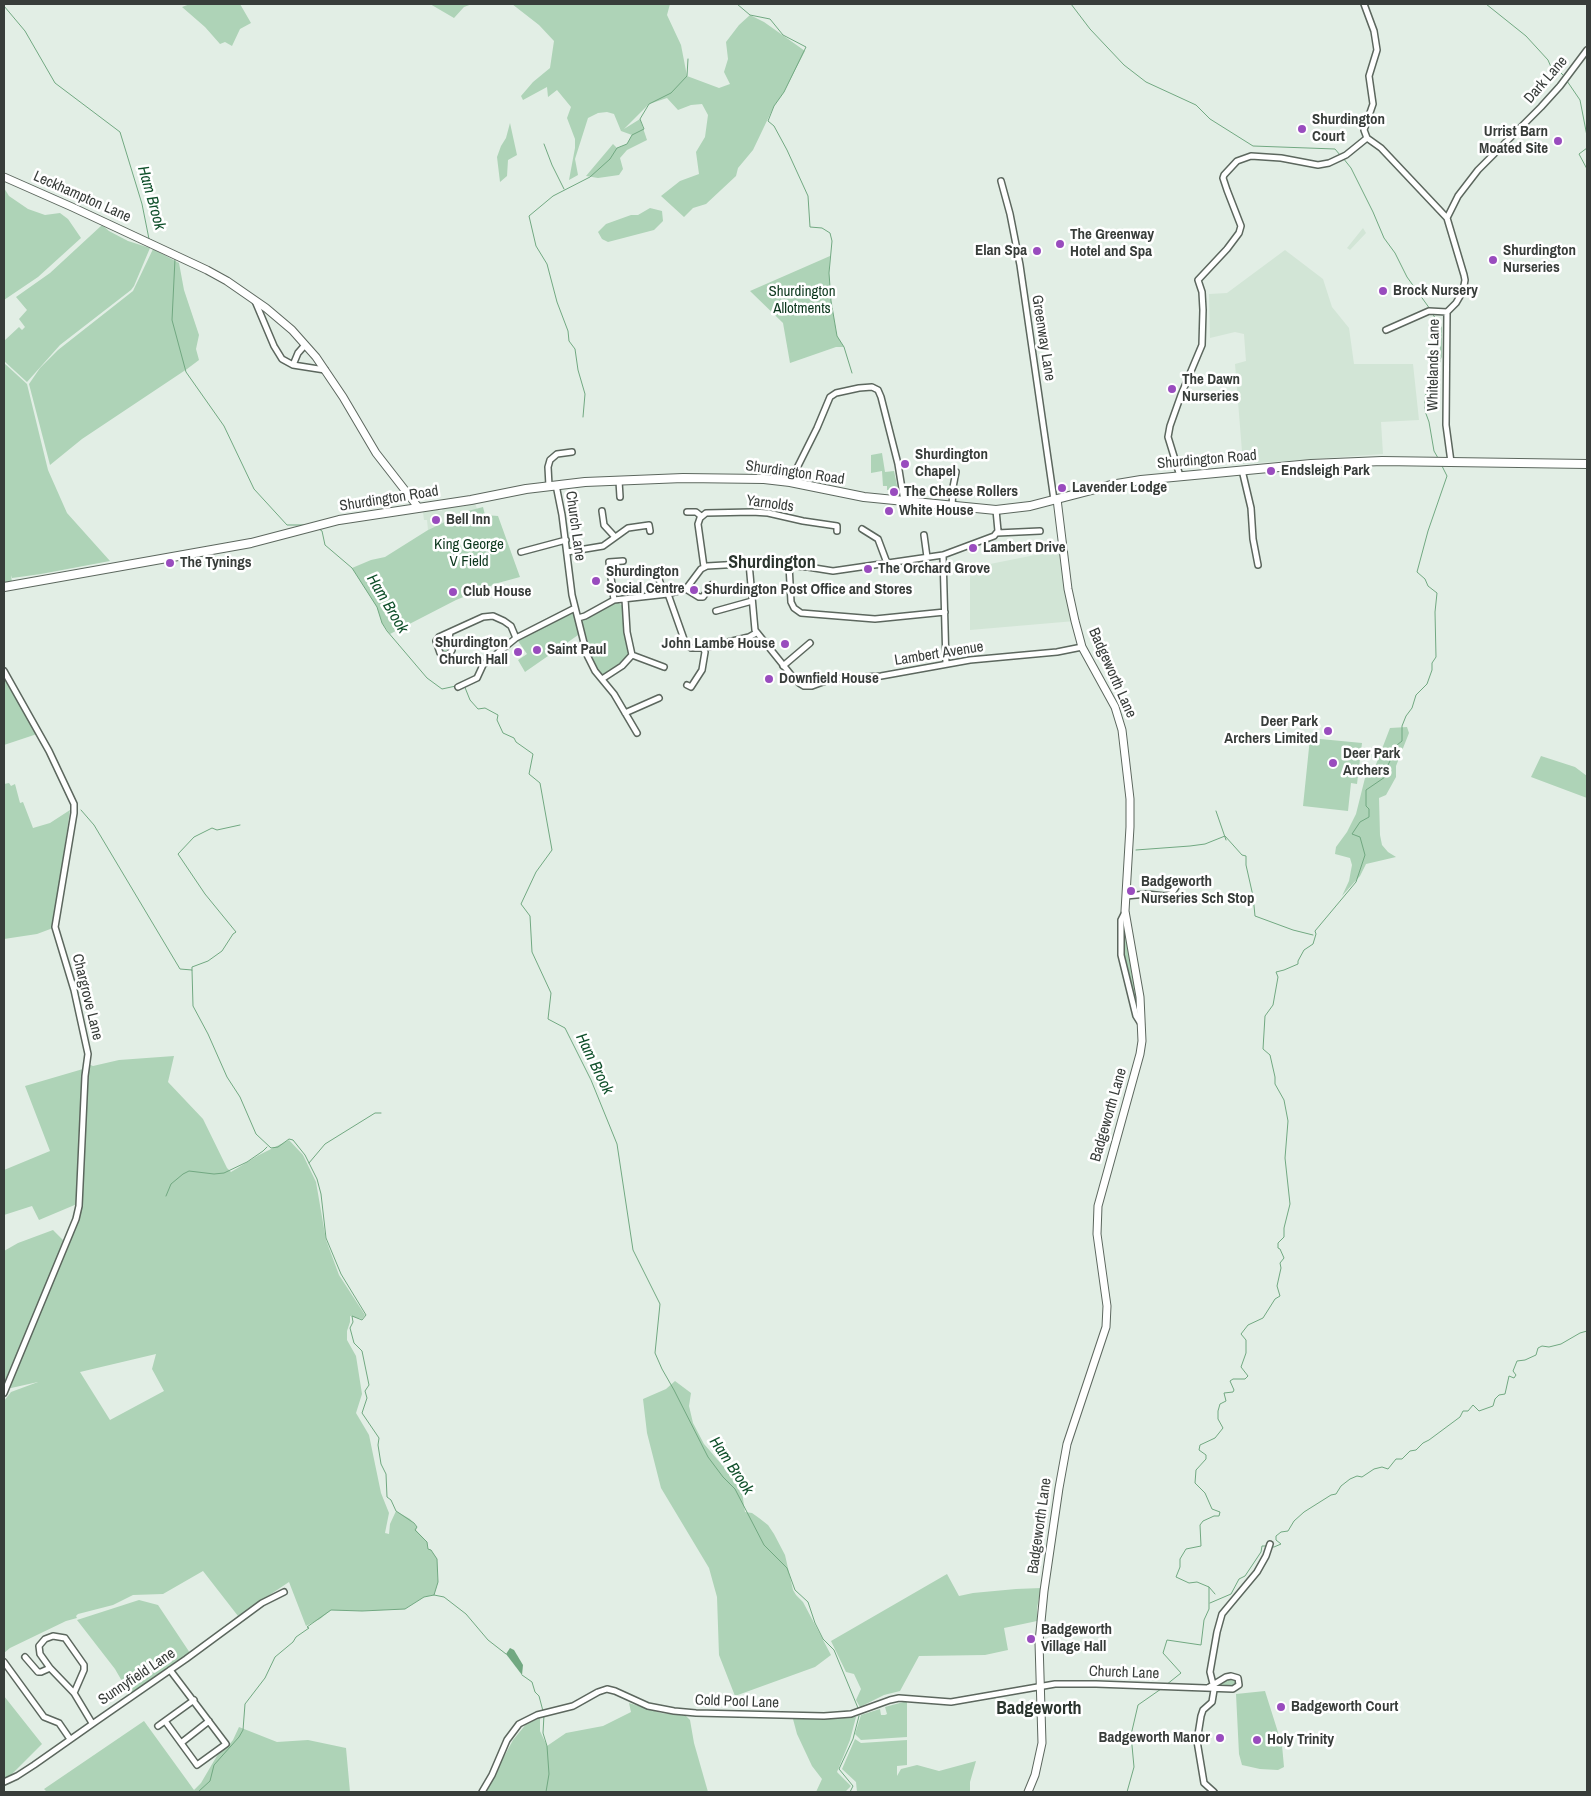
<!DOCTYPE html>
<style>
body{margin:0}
#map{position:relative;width:1591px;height:1796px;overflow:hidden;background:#e2eee5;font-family:"Archivo Narrow",sans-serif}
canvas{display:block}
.frame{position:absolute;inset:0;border:5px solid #383d3a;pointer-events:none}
</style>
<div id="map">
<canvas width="1591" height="1796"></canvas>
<div class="frame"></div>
</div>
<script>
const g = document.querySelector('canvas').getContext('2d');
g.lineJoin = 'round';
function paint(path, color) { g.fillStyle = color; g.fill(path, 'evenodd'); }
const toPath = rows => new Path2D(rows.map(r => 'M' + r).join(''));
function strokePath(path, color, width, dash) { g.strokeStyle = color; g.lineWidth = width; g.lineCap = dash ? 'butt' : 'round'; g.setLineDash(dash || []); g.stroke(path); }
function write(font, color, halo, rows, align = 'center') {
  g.font = font + ' "Archivo Narrow",sans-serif'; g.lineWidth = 5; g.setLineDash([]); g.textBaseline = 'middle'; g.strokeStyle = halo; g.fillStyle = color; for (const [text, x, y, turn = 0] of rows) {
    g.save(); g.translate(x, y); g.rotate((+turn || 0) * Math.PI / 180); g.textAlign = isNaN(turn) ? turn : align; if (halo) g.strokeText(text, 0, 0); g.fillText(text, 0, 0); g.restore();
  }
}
paint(toPath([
 [1363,228,1366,233,1350,250,1347,248],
 [1285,250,1323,279,1332,307,1349,328,1354,364,1413,364,1419,420,1381,422,1383,454,1243,464,1235,364,1246,361,1244,334,1235,332,1210,338,1209,294,1227,293],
 [475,503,477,509,428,530,427,520,424,520,423,512,437,509,439,511,442,511,443,508],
 [1063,545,1075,621,970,630,970,568,1040,554]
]), '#d2e5d6');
paint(toPath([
 [190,4,240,4,251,23,240,29,232,46,225,42,220,44,205,27,182,7],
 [430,4,472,4,464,7,454,18],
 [512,4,670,4,667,15,681,45,687,76,719,88,730,84,724,72,728,59,726,42,739,25,750,15,764,22,805,51,784,92,774,106,753,150,738,168,736,176,706,204,693,208,684,217,661,196,680,181,699,174,696,152,705,137,708,115,702,104,691,105,678,110,667,98,649,104,624,129,640,119,647,140,627,150,620,158,623,169,619,175,598,178,586,176,613,144,617,148,627,144,632,135,621,131,614,114,607,112,598,113,588,118,575,159,578,175,569,180,575,148,575,139,567,118,571,107,557,90,548,97,547,87,523,100,521,96,533,82,550,68,554,41,539,25],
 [510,123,517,155,508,160,507,176,500,182,497,157,501,146,506,138],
 [4,188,9,196,28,209,45,215,60,213,68,219,81,238,38,277,4,300],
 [650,208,662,211,663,221,654,230,608,242,602,239,598,232,606,224,631,215,638,215],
 [102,225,109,231,128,241,150,248,134,286,131,290,60,345,27,382,4,361,4,341,19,327,22,330,25,327,19,319,27,310,16,297,50,273],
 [153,249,179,263,184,290,199,335,196,349,199,360,187,369,82,439,50,465,29,384,40,368,58,350,133,291],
 [830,256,829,273,831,301,837,336,844,347,836,347,790,363,783,323,750,291],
 [4,363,27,384,48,470,67,513,110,561,41,574,12,578,11,575,12,583,4,584],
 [882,453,885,472,894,471,898,490,887,490,887,486,883,486,882,471,871,473,871,455],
 [483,507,485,515,498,516,520,577,498,583,456,600,390,634,382,623,377,607,352,568,371,560,385,557,428,530,468,511],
 [614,600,623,606,626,610,630,658,602,679,595,671,581,633,525,672,518,660,527,654,516,638,575,608,577,617],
 [444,637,447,638,452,652,443,655,437,640],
 [6,679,37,734,4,745,4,681],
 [1407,727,1409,733,1396,766,1396,777,1386,795,1379,798,1380,835,1382,845,1388,852,1396,857,1366,864,1360,876,1342,896,1349,881,1352,865,1350,858,1335,854,1336,847,1347,832,1356,814,1365,778,1375,767,1390,728],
 [1310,738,1362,743,1357,784,1351,783,1348,811,1303,806],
 [1541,756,1575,767,1587,776,1587,798,1531,777],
 [9,783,11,786,15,784,20,803,23,802,33,828,50,823,70,810,53,928,37,934,4,939,4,784],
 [1123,921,1137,991,1138,1015,1124,957],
 [174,1056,168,1082,203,1119,227,1168,231,1172,259,1155,289,1140,303,1155,316,1182,326,1240,339,1275,365,1315,362,1319,350,1316,350,1322,347,1331,347,1340,356,1356,362,1394,356,1413,369,1435,381,1493,389,1513,385,1533,389,1534,390,1524,396,1511,410,1519,417,1527,416,1530,427,1542,428,1549,431,1550,437,1559,438,1582,434,1595,424,1597,405,1609,362,1611,331,1610,320,1619,306,1626,289,1582,238,1616,203,1571,163,1594,133,1595,113,1605,78,1614,76,1616,77,1618,66,1621,10,1648,4,1653,4,1401,11,1392,38,1382,11,1388,8,1386,79,1220,82,1204,88,1064,93,1066,119,1060],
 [156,1354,152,1369,164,1391,110,1420,80,1372],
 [83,1069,77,1204,39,1220,32,1206,4,1215,4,1170,50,1151,25,1086],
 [53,1230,65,1242,4,1386,4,1251,18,1243],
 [675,1381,691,1393,689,1406,693,1423,704,1444,736,1481,742,1492,745,1512,752,1513,759,1518,768,1525,774,1534,785,1555,793,1590,796,1595,803,1602,831,1655,815,1667,735,1696,719,1655,717,1597,709,1568,661,1488,647,1433,643,1399,666,1389],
 [947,1574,959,1596,973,1593,1016,1589,1041,1588,1037,1608,1037,1621,1004,1628,1008,1650,985,1655,919,1656,900,1691,884,1695,860,1707,856,1700,861,1689,854,1674,846,1672,831,1641],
 [139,1600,158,1605,190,1653,130,1695,115,1669,77,1620],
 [1236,1676,1237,1687,1214,1690,1213,1684],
 [1265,1691,1282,1745,1284,1767,1278,1770,1260,1769,1242,1765,1239,1754,1236,1694],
 [4,1696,42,1744,11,1775,4,1779],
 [907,1701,907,1737,861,1740,855,1734,861,1715,880,1709,881,1715,885,1715,887,1714,885,1707],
 [629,1703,661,1713,686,1716,690,1720,694,1743,708,1792,485,1792,513,1740,527,1723,540,1718,540,1731,547,1746,566,1733,603,1726,631,1712],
 [856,1717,850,1740,837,1772,851,1786,845,1792,816,1792,822,1779,812,1766,797,1734,793,1719],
 [144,1721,194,1790,201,1783,218,1754,229,1745,233,1740,239,1727,277,1742,308,1740,346,1748,350,1792,47,1792,44,1789],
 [855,1739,861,1743,907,1740,907,1765,897,1766,897,1776,901,1769,917,1765,939,1771,976,1761,970,1782,970,1792,857,1792,856,1782,842,1769]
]), '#aed3b7');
paint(toPath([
 [510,1648,514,1650,523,1665,522,1675,506,1654]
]), '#71a881');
strokePath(toPath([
 [737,4,750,15,770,19,783,35,806,47,784,92,774,106,768,121,774,126,787,150,808,196,810,227,822,228,830,233,832,241,829,273,831,301,837,336,844,347,852,373],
 [1071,4,1090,29,1124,65,1146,82,1196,105,1210,119,1253,146,1335,149,1340,155],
 [1486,4,1526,36,1548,60,1551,67,1557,69,1564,76],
 [4,6,25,31,55,83,120,132,142,204,149,239,155,242],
 [1567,81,1580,100,1587,136],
 [544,144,552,165,564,189],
 [1587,148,1579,154,1587,169],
 [1343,158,1351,168,1373,212,1384,238,1395,253,1407,277,1430,309],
 [175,259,172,320,186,372,224,426,254,489,287,525,308,525],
 [1432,313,1441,327,1441,357,1437,372,1425,396,1425,411,1429,422,1434,451,1438,458],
 [583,417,585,394,578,370,575,349,569,341,568,331,557,302,547,264,536,246,529,216,553,196,590,177,610,159,617,148,627,144,632,135,644,129,640,119,649,104,671,93,687,76,688,59],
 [319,529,322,531,325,545,352,568,377,607,382,623,387,631,427,678,442,689,456,686],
 [464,685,470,700,478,709,485,708,498,715,497,720,503,733,514,738,516,742,533,754,529,774,540,783,552,850,536,872,521,904,530,916,532,952,551,993,548,1019,565,1028,591,1080,617,1144,633,1250,660,1304,655,1353,662,1369,674,1390,708,1457,723,1477,735,1489,764,1545,787,1568,795,1590,808,1602,815,1623,823,1639,834,1650,858,1708],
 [81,810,94,825,180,969,192,970,193,1006,208,1034,227,1077,240,1097,256,1134,271,1148,278,1147,289,1139,293,1140,305,1155,317,1179,321,1194,326,1238,341,1274,366,1315,362,1320,352,1316,353,1322,350,1328,354,1343,362,1351,369,1385,365,1391,367,1398,362,1413,379,1438,378,1445,381,1464,386,1474,387,1497,391,1500,396,1511,414,1523,417,1527,415,1530,427,1542,428,1549,431,1550,437,1559,438,1582,434,1595],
 [1216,811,1226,840],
 [1136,850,1190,846,1205,844,1225,836,1242,855,1246,856,1246,865,1253,896,1255,916,1293,930,1313,935],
 [192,970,192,967,208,961,222,951,233,934,236,932,205,894,178,854,194,837,212,828,217,830,240,825],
 [309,1163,325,1144,375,1113,381,1113],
 [166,1196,171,1184,183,1174,189,1171,214,1174,224,1173,247,1162,263,1151,267,1147],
 [1271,1547,1274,1547,1281,1544,1276,1540,1276,1536,1281,1532,1288,1531,1294,1521,1304,1512,1331,1495,1336,1494,1341,1486,1350,1479,1357,1476,1362,1477,1374,1469,1382,1467,1388,1469,1396,1459,1402,1459,1410,1451,1416,1450,1423,1443,1429,1440,1460,1417,1463,1411,1468,1411,1473,1405,1479,1411,1493,1406,1495,1399,1499,1395,1505,1394,1509,1376,1514,1378,1516,1375,1513,1371,1517,1361,1525,1360,1536,1355,1538,1348,1542,1346,1549,1347,1561,1344,1580,1333,1587,1331],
 [1209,1587,1215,1594],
 [1210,1603,1231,1594,1239,1579,1245,1576,1261,1552,1262,1546,1267,1546],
 [522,1675,532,1682,535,1692,539,1696,543,1711],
 [1166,1685,1181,1673,1163,1653,1167,1640,1201,1645,1204,1620,1209,1609,1209,1587,1197,1582,1189,1583,1176,1577,1180,1567,1180,1559,1186,1549,1201,1546,1200,1525,1203,1521,1214,1516,1219,1516,1220,1512,1212,1509,1205,1493,1195,1483,1196,1470,1206,1459,1206,1455,1199,1450,1200,1445,1215,1438,1223,1428,1218,1419,1218,1411,1220,1404,1226,1401,1224,1393,1233,1392,1234,1390,1230,1381,1233,1379,1245,1379,1248,1376,1241,1367,1246,1353,1246,1340,1241,1334,1248,1325,1263,1318,1275,1299,1280,1296,1277,1286,1281,1268,1280,1263,1284,1258,1280,1249,1278,1248,1278,1243,1284,1237,1284,1228,1290,1204,1285,1158,1288,1121,1284,1100,1275,1084,1275,1077,1270,1055,1263,1049,1265,1016,1273,1005,1278,977,1276,972,1284,970,1298,964,1298,961,1304,950,1313,944,1316,934,1315,931,1356,882,1365,855,1360,837,1352,834,1360,822,1369,817,1369,809,1366,806,1366,790,1388,775,1387,767,1390,761,1387,755,1387,750,1392,749,1402,741,1402,726,1406,716,1412,708,1416,695,1427,684,1432,670,1432,663,1436,657,1435,612,1437,593,1428,586,1425,579,1417,572,1428,531,1447,476,1442,466],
 [544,1715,543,1733,547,1746,549,1774,546,1792],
 [198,1792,210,1781,214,1765,239,1737,243,1730,245,1704,265,1678,275,1657,293,1642,296,1637,309,1628,307,1627,331,1610,362,1611,405,1609,424,1597,434,1595,444,1597,466,1614,488,1640,506,1654],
 [850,1792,853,1786,839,1769,853,1739,859,1716],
 [1127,1792,1134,1767,1131,1735,1138,1705,1161,1689]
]), '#71a881', 1);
const street = toPath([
 [1364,4,1374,31,1377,50,1369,76,1373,104,1364,130,1367,138],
 [1001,181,1010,214,1020,265,1054,500],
 [1447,218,1458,196,1478,170,1541,107,1560,86,1587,50],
 [255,301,274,346,282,359,293,365,325,370],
 [1386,330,1429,311,1447,312],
 [293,365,298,353,305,345],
 [1242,470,1251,508,1253,539,1258,565],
 [1180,476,1168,437,1170,426,1181,395,1202,345,1203,310,1202,292,1198,280,1227,249,1239,233,1241,226,1227,190,1223,178,1224,175,1237,161,1251,156,1281,158,1318,165,1329,163,1346,155,1367,138,1381,148,1447,218,1464,275,1465,280,1463,291,1456,303,1447,312,1446,425,1451,462],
 [619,481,620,497],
 [790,482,817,428,830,397,836,393,859,388,872,387,878,390,881,397,898,464,904,501],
 [556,485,562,515,572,595,587,655,595,671,614,694,637,733],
 [549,486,548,467,550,460,557,454,572,452],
 [952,507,953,487,956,472],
 [602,511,604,525,615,537],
 [687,512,696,512,701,516],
 [862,529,878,539,887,563],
 [997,533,1040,531],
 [924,535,927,557],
 [521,552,566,540],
 [567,552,603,546,628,528,649,525,650,531],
 [943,555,946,664],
 [749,563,755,630,792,676,799,683,804,686,812,686,831,679,881,676,970,660,1057,652,1082,647],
 [789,565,791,602,794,608,801,613,875,619,945,612],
 [704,567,698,524,700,518,706,513,752,512,768,513,803,521,837,526,837,531],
 [657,573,664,594],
 [686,589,699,597,703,597,711,585],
 [668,594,685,642,691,648,703,648,749,637,756,633],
 [614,600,609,562,623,561],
 [716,611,752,601],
 [578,618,585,616,614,600,668,594,686,589,701,569,707,566,759,563,808,567,833,571,943,555,994,536,998,531,996,510],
 [450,632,439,637,436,641,440,653,444,656,449,655,452,650,449,639,450,632,483,617,493,616,504,621,511,626,516,638],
 [632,655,664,667],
 [783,666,810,643],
 [4,671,49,751,74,804,74,813,55,927,74,990,88,1054,85,1076,79,1206,76,1219,4,1393],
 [602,679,622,666,632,655,627,632,625,599],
 [687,685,691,687,702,670,705,652,703,648],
 [458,687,477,678,483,665,516,638,575,608],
 [625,713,659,698],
 [1126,896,1147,894,1165,896,1172,893,1176,887],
 [1125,912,1121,920,1121,955,1136,1016,1141,1024],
 [25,1657,38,1672,41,1672,50,1668],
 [4,1662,44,1717,59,1723,70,1739],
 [1213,1684,1210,1672,1217,1632,1222,1614,1257,1572,1266,1556,1270,1544],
 [74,1693,84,1670,84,1665,65,1638,53,1636,45,1639,39,1646,40,1654,50,1668,74,1693,92,1723],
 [165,1721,197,1765,226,1744,170,1670],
 [158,1726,194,1700],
 [181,1743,209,1721],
 [4,1782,17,1776,34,1765,98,1720,186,1659,262,1603,284,1592],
 [482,1792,492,1775,507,1740,519,1724,537,1715,573,1706,598,1692,607,1689,615,1691,648,1706,674,1711,696,1713,824,1716,851,1714,890,1700,899,1698,951,1702,1055,1684,1096,1684,1233,1689,1239,1685,1238,1678,1231,1676,1226,1677,1208,1688],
 [1214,1792,1204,1783,1197,1741,1201,1716,1203,1710,1212,1702,1214,1690]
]);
const secondary = toPath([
 [4,177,72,207,207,270,227,281,266,308,292,330,316,357,343,397,376,453,418,507],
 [1028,1792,1035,1775,1042,1743,1039,1642,1044,1591,1059,1488,1067,1444,1106,1327,1107,1306,1097,1234,1098,1206,1140,1054,1142,1041,1140,997,1125,911,1130,827,1130,799,1122,730,1115,707,1082,647,1075,621,1068,589,1057,499]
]);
const primary = toPath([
 [4,587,251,543,339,520,471,500,526,489,585,482,683,478,764,479,790,482,864,497,996,510,1030,506,1111,485,1141,480,1311,464,1382,461,1587,464]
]);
strokePath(street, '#5c675e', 8);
strokePath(secondary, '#5c675e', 9);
strokePath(primary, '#5c675e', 10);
strokePath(street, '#fff', 5);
strokePath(secondary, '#fff', 7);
strokePath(primary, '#fff', 8);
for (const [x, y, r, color] of [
 [1302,129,5,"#994cbe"],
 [1558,141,5,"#994cbe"],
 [1060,244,5,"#994cbe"],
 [1037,251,5,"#994cbe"],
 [1493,260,5,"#994cbe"],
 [1383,291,5,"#994cbe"],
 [1172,389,5,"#994cbe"],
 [905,464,5,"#994cbe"],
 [1271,471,5,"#994cbe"],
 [1062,488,5,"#994cbe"],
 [894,492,5,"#994cbe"],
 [889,511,5,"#994cbe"],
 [436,520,5,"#994cbe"],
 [973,548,5,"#994cbe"],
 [170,563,5,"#994cbe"],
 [868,569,5,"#994cbe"],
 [596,581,5,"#994cbe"],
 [694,590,5,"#994cbe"],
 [453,592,5,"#994cbe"],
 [785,644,5,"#994cbe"],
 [537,650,5,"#994cbe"],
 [518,652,5,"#994cbe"],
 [769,679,5,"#994cbe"],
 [1328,731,5,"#994cbe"],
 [1333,763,5,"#994cbe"],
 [1131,891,5,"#994cbe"],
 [1031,1639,5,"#994cbe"],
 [1281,1707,5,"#994cbe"],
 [1220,1738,5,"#994cbe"],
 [1257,1740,5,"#994cbe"]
]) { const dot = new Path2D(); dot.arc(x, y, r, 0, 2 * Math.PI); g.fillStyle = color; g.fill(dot); strokePath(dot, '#fff', 2); }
write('15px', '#383d3a', '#fff', [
 ["Dark Lane",1546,80,-49],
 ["Leckhampton Lane",82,197,24],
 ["Greenway Lane",1043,338,81],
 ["Whitelands Lane",1434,365,-89],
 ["Shurdington Road",1207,460,-5],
 ["Shurdington Road",795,473,8],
 ["Shurdington Road",389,499,-9],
 ["Yarnolds",770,504,8],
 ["Church Lane",575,526,82],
 ["Lambert Avenue",939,654,-9],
 ["Badgeworth Lane",1112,673,66],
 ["Chargrove Lane",87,997,76],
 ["Badgeworth Lane",1109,1115,-74],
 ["Badgeworth Lane",1040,1526,-82],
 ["Church Lane",1124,1673,2],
 ["Sunnyfield Lane",137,1677,-34],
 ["Cold Pool Lane",737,1702,2]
]);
write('bold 15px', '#383d3a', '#fff', [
 ["Shurdington",1312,120],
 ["Court",1312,137],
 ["Urrist Barn",1548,132,"right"],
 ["Moated Site",1548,149,"right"],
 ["The Greenway",1070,235],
 ["Hotel and Spa",1070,252],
 ["Elan Spa",1027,251,"right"],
 ["Shurdington",1503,251],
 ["Nurseries",1503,268],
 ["Brock Nursery",1393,291],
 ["The Dawn",1182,380],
 ["Nurseries",1182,397],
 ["Shurdington",915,455],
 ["Chapel",915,472],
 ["Endsleigh Park",1281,471],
 ["Lavender Lodge",1072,488],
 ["The Cheese Rollers",904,492],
 ["White House",899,511],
 ["Bell Inn",446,520],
 ["Lambert Drive",983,548],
 ["The Tynings",180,563],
 ["The Orchard Grove",878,569],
 ["Shurdington",606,572],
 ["Social Centre",606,589],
 ["Shurdington Post Office and Stores",704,590],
 ["Club House",463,592],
 ["Shurdington",508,643,"right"],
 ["Church Hall",508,660,"right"],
 ["John Lambe House",775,644,"right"],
 ["Saint Paul",547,650],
 ["Downfield House",779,679],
 ["Deer Park",1318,722,"right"],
 ["Archers Limited",1318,739,"right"],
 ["Deer Park",1343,754],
 ["Archers",1343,771],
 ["Badgeworth",1141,882],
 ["Nurseries Sch Stop",1141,899],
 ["Badgeworth",1041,1630],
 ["Village Hall",1041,1647],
 ["Badgeworth Court",1291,1707],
 ["Badgeworth Manor",1210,1738,"right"],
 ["Holy Trinity",1267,1740]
], 'left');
write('15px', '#0c371d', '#fff', [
 ["Shurdington",802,292],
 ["Allotments",802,309],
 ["King George",469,545],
 ["V Field",469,562]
]);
write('italic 16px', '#10502b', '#fff', [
 ["Ham Brook",151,198,74],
 ["Ham Brook",387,604,59],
 ["Ham Brook",594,1064,64],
 ["Ham Brook",731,1466,56]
]);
write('bold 18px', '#2b352e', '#fff', [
 ["Shurdington",772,563],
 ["Badgeworth",1039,1709]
]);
</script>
